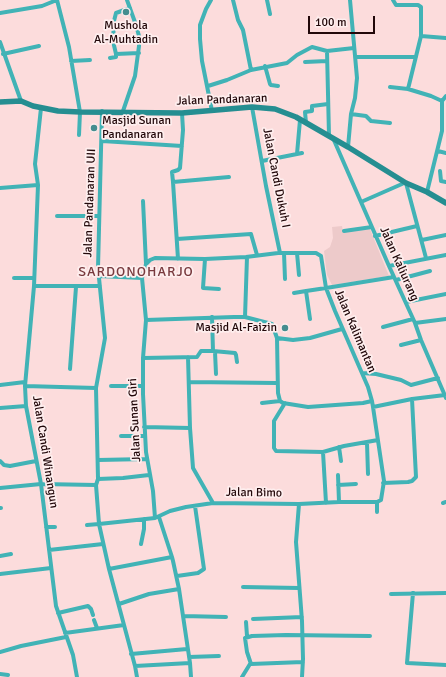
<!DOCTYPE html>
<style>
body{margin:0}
#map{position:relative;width:446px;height:677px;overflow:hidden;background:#fcdcdc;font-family:Signika,sans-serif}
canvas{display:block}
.scale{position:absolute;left:308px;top:16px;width:67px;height:18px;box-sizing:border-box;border:2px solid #210709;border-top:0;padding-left:5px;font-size:12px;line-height:14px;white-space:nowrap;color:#210709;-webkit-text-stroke:3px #feeeee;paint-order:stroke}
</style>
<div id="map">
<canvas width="446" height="677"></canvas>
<div class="scale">100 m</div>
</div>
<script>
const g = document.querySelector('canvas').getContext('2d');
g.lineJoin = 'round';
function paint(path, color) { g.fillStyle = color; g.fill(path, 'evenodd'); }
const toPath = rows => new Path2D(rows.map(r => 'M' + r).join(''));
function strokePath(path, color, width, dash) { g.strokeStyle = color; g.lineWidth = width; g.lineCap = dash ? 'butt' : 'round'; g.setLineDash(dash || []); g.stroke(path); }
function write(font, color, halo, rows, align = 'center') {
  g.font = font + ' Signika,sans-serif'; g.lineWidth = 3.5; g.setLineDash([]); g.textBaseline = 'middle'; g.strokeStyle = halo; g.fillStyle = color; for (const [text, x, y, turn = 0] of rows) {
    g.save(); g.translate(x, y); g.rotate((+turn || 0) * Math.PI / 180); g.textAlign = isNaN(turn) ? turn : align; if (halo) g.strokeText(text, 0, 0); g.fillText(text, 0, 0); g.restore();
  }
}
paint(toPath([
 [342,226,343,232,370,229,389,276,332,285,327,275,324,251,330,247,333,238,332,227]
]), '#edcaca');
strokePath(toPath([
 [57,0,69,47,80,112,79,135],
 [211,0,206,9,200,25,200,39,202,61,212,111],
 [233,0,238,20,243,30,251,70],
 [267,0,270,14],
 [393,0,396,5,418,5,421,7,421,36,408,89],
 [0,13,42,6,57,0],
 [421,36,446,38],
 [0,42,21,101],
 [327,51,329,136],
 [3,54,39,46],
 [116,54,113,41,114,21,116,13,130,8],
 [355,57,416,57],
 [110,58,116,57,116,54,139,53],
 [71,61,90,60],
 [305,62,327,61],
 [265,66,270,84,271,85,278,86],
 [208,86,227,80,251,70,287,63,297,55,312,47,327,51,354,48],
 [390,87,408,89,431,96,442,101],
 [252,107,266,186,280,253],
 [41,108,35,164,38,185,34,286,25,386,26,406,41,484,56,606,73,655,77,677],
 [123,111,135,76,139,46,139,36,136,25,127,0],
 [182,113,183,130,180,168,178,170,172,172,173,182,229,177],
 [351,114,366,116,371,121,390,123],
 [306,123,305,112,312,111,312,106,328,104],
 [333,138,389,266,415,323,421,340,446,398],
 [102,141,182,146],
 [348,147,351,114,355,98,357,78,350,0],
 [438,151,446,153],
 [297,154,300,120],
 [262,161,302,153],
 [440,171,441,181,446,182],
 [173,182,178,259],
 [406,183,426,258],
 [0,188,38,185],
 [427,192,442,131,442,101,446,96],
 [143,201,146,264],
 [361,202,402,184],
 [57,216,99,216],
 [344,231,372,227],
 [375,236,417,226],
 [177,239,251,234,257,255],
 [422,240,446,235],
 [284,253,285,279],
 [297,253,299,275],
 [205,259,203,288,219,289],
 [389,266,446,255],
 [99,276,142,278,146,264,150,260,155,258,205,259,246,257,278,253,316,253,321,256,326,288,306,291,310,319],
 [14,278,34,278],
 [142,278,146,320,234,317,245,317,272,324,277,338,278,393,280,401,283,403,308,407,363,403,372,401,373,407],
 [396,280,430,271],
 [34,286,100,286],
 [294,293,306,291],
 [406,302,446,294],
 [245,317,247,257],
 [146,320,143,358,143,394,146,452,153,491,155,518],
 [415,323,446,319],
 [383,327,413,319],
 [277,338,293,340,310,338,342,329],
 [401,345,421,340],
 [213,351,235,353,236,355,237,362],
 [215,352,216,374],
 [188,357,190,428,193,468,213,503],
 [143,358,197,357,201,351,213,351,212,317],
 [70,369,76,287],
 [362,373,376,374,401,380,411,385,438,378],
 [189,382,277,383],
 [0,385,25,382],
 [25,386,96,388],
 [111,386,143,386],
 [372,401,368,387,335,311,326,288,394,277],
 [262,403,280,401],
 [285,403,274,421,274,448,276,451,323,452,344,446,378,440],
 [0,408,26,406],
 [144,427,190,428],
 [121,436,145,436],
 [367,443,368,474],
 [339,447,341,461],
 [323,452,326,503],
 [98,460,147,459],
 [0,461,4,465,10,466,36,461],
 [338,475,339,502],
 [98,479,123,478,149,475],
 [383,483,408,482,412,481,416,477,412,399],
 [96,485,98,479,96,388,105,338,98,268,102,111],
 [338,485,356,484],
 [0,488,41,484,96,485,99,524,155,518,170,511,186,507,213,503,299,504,339,502,377,502,381,500,384,481,373,407,412,399,445,395],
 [377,502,377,512],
 [443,503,446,502],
 [299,504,296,542,302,621,303,659,302,677],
 [0,508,1,508],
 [159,517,172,557],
 [87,525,99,524,109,569,172,557,173,561,179,589,190,663,135,666,137,677],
 [46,527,55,527],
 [141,544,144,529,144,519],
 [49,550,103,544],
 [0,556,11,554],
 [0,574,51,568],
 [177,576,198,573,204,569,195,506],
 [243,587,299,588],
 [413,593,407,663,446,665],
 [391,594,446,593],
 [119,604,149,594,179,589],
 [58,613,88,606,91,609,93,615],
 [183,616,226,617],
 [253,619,302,617],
 [94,620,97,628],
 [246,622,247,636],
 [124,625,135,666],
 [65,633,124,625,109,569],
 [0,652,21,646,66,637],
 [131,654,187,649],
 [189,657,219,656],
 [303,662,251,664,247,652,245,638,252,636,286,635,370,636],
 [190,663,191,677],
 [0,674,8,675],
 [242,677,250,664]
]), '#41b3b6', 4);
strokePath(toPath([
 [0,102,21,101,33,106,58,111,80,112,182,113,252,107,275,109,296,117,348,147,406,183,427,192,446,203]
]), '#258e91', 5.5);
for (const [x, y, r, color] of [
 [126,12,4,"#458d8f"],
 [94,128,4,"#458d8f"],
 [285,328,4,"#458d8f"]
]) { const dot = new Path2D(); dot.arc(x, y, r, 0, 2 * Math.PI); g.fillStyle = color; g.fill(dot); strokePath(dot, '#feeeee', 1.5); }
write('12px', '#210709', '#feeeee', [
 ["Mushola",126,26],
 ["Al-Muhtadin",126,40],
 ["Masjid Sunan",102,121,"left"],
 ["Pandanaran",102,135,"left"],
 ["Masjid Al-Faizin",277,328,"right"]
]);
write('12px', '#210709', '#feeeee', [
 ["Jalan Pandanaran",222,100,-2],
 ["Jalan Candi Dukuh I",276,178,79],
 ["Jalan Pandanaran UII",90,203,-88],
 ["Jalan Kaliurang",399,264,66],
 ["Jalan Kalimantan",355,331,67],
 ["Jalan Sunan Giri",135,420,-93],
 ["Jalan Candi Winangun",45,452,81],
 ["Jalan Bimo",254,493,1]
]);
g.letterSpacing = '1px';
write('14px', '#793a3e', '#feeeee', [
 ["SARDONOHARJO",136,272]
]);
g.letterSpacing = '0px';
</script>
